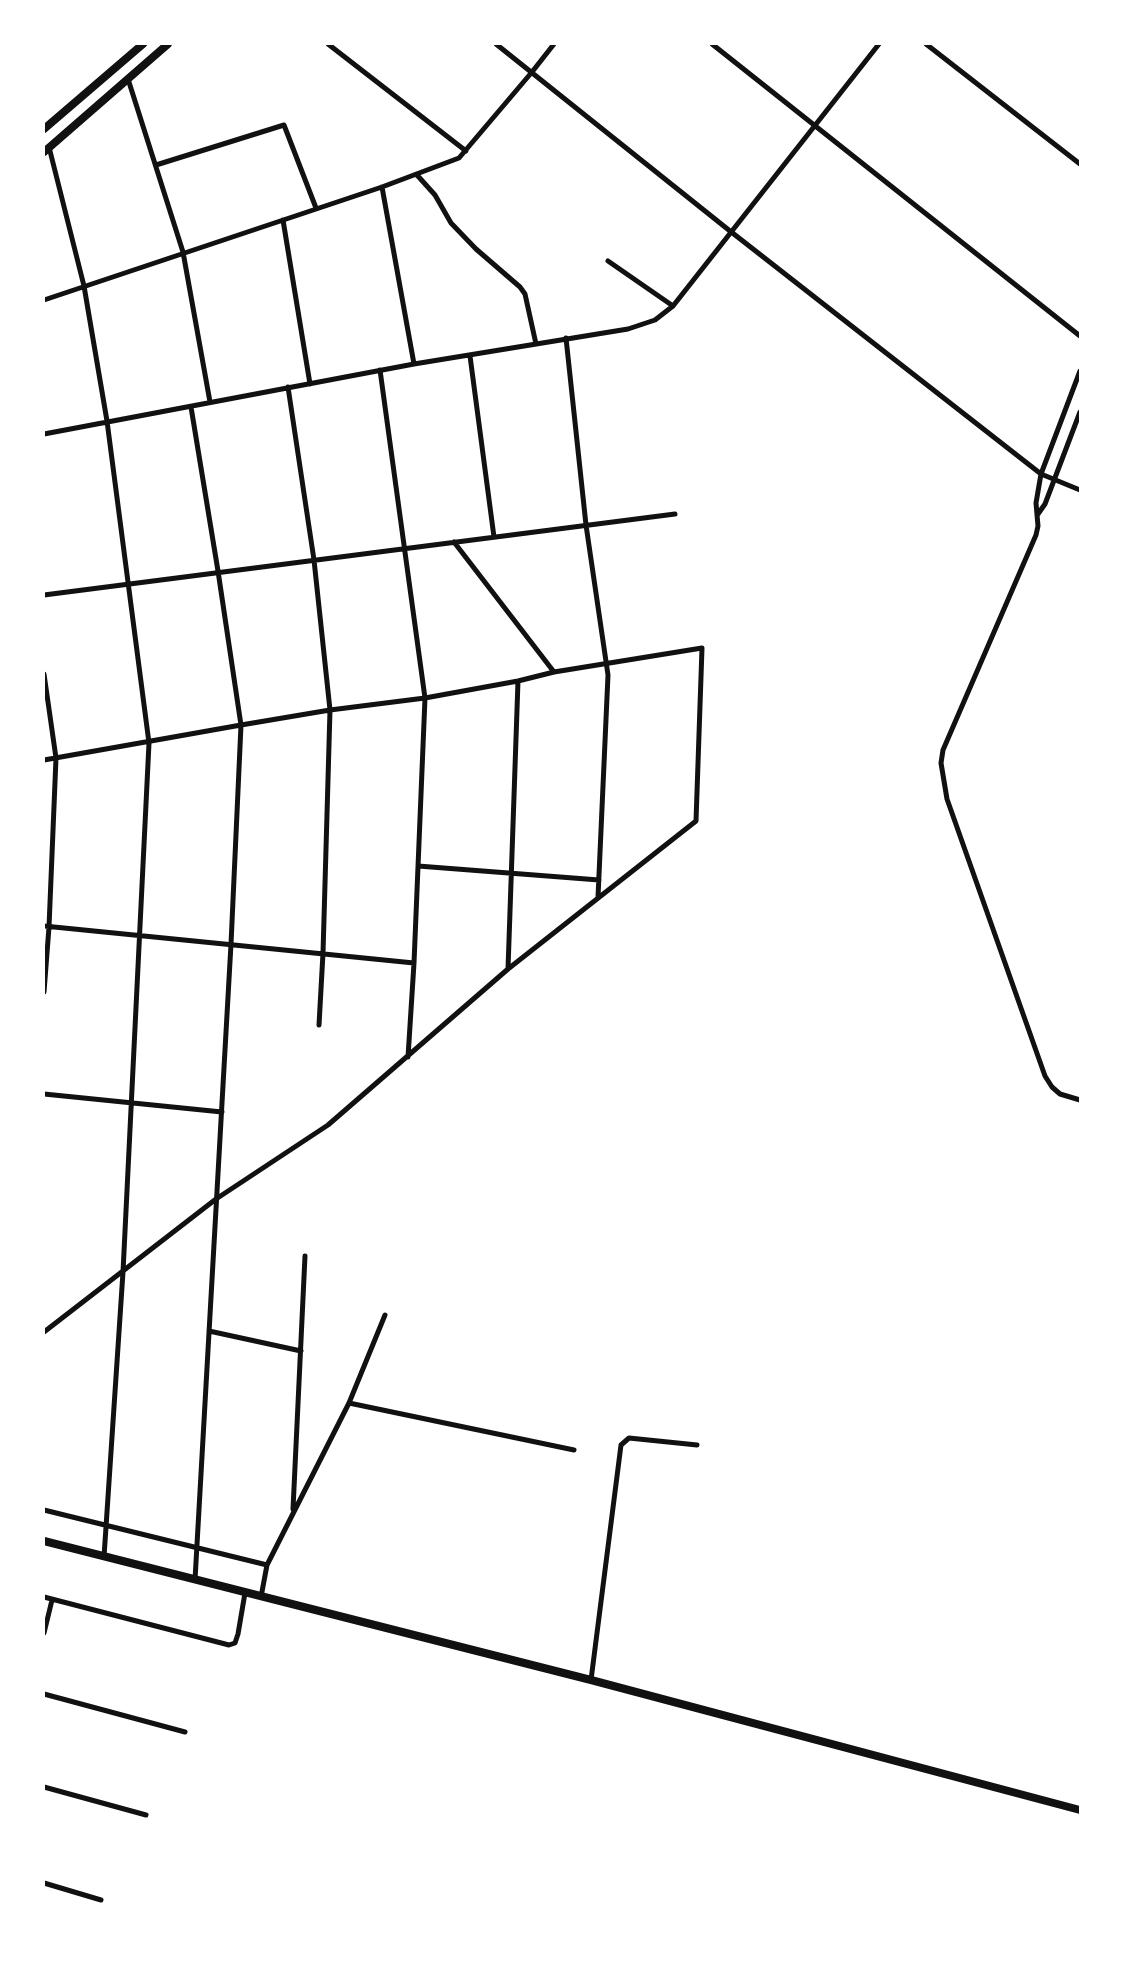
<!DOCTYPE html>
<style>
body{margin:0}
#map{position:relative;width:1124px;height:1984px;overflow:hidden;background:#fff;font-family:"Work Sans",sans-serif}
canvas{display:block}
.frame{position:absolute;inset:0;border:45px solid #fff;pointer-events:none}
</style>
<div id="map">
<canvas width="1124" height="1984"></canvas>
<div class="frame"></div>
</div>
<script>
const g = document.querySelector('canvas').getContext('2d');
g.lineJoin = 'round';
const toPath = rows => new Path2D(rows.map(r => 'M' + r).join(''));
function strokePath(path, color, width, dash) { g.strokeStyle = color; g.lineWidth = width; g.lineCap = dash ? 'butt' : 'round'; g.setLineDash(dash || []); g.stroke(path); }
strokePath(toPath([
 [328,44,466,151],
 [496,44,730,231,1041,474,1080,490],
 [712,44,1080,336],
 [926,44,1080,164],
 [128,79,183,252,210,402],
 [49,147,84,286,107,421,149,743,123,1272,104,1557],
 [156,165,284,125,316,208],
 [417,175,435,195,451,223,476,249,520,287,525,294,536,344],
 [382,187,414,364],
 [283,220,310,384],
 [608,261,673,306],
 [44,300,382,187,459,158,532,72,554,44],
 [566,338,586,525,608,675,598,897],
 [470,356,494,537],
 [380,370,425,698,414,963,408,1057],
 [1080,371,1041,474,1036,503,1038,526,1036,535,943,750,941,763,947,799,1045,1076,1052,1087,1060,1094,1080,1100],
 [288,387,314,560,330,710,323,953,319,1025],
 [191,407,218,571,241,725,231,944,195,1580],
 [44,434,414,364,628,329,655,320,673,306,879,44],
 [1038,514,1045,504,1080,412],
 [454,542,554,672],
 [44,595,675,514],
 [44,674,56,758,49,927,44,992],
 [44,760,241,725,330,710,425,698,518,681,554,672,702,648,696,821,508,969,328,1125,216,1199,44,1332],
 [418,866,599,880],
 [44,926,414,963],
 [508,969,518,681],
 [44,1094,222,1112],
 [209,1331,301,1351],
 [349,1403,574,1450],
 [293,1509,305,1256],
 [44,1510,267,1565],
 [44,1597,229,1645,235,1643,238,1634,245,1593],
 [261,1597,267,1565,349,1403,385,1315],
 [44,1633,52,1600],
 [591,1680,621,1445,629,1438,697,1445],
 [44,1694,185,1732],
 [44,1787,146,1815],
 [44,1883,101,1900]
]), '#111', 5);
strokePath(toPath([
 [44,129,143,44],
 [44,152,168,44],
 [44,1541,591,1680,1080,1810]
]), '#111', 8);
</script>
